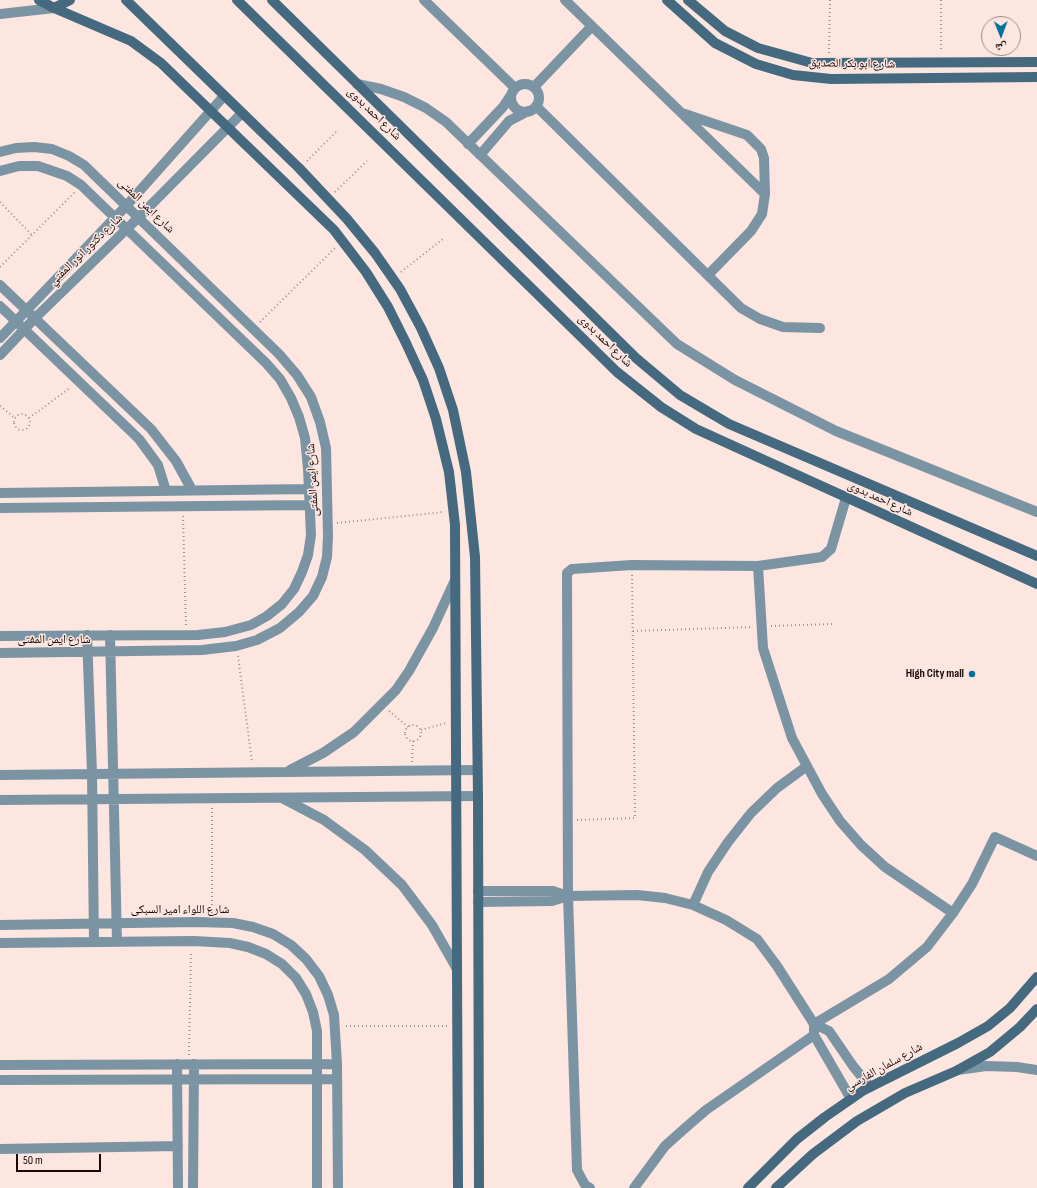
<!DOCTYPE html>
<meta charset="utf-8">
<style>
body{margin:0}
#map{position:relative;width:1037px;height:1188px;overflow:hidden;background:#fde5e0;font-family:"Sofia Sans Condensed","Noto Naskh Arabic",sans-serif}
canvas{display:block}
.north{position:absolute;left:981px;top:16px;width:40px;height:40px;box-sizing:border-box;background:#fde5e0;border:1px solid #a18d89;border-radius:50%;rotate:179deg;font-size:11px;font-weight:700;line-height:16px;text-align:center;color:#160907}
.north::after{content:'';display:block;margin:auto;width:14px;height:18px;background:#00719c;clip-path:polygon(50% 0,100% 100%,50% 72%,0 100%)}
.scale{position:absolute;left:16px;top:1154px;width:85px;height:18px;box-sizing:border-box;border:2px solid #160907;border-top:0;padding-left:5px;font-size:12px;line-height:14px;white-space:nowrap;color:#160907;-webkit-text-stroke:3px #fde5e0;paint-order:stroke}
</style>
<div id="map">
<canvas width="1037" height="1188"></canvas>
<div class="north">ش</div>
<div class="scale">50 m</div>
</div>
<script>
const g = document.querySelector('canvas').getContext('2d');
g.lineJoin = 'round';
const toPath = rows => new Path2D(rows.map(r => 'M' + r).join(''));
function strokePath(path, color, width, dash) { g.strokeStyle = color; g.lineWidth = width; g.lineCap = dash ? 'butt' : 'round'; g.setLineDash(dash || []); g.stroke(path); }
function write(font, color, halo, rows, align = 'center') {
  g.font = font + ' "Sofia Sans Condensed","Noto Naskh Arabic",sans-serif'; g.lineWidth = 3; g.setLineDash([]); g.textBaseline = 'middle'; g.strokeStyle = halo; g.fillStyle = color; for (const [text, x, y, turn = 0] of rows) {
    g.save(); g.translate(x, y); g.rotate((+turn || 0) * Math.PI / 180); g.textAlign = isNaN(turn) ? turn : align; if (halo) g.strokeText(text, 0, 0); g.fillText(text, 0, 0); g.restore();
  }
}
strokePath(toPath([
 [941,0,941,52],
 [829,53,830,0],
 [307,161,336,132],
 [335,192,367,161],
 [0,202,32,235],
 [0,267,75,192],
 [401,272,443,239],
 [260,322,335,248],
 [0,406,15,418],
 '14 422a8 8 0 1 1 16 0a8 8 0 1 1-16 0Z',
 [29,418,70,388],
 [183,516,186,626],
 [337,523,444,512],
 [771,626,832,624],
 [633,631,753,627],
 [238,656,252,762],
 [389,711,408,727],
 '405 733a8 8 0 1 1 16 0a8 8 0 1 1-16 0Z',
 [421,730,446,723],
 [412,762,413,741],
 [577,820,635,818,632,574],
 [212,913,212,808],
 [346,1026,447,1026],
 [189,1055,191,951]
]), '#a4908c', 2, [1, 3]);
strokePath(toPath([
 [424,0,515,88],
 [565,0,765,194],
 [0,14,54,8],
 [357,84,381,89,404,97,426,108,446,122,677,344,735,380,836,431,1037,512],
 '511 98a14 14 0 1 1 28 0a14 14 0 1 1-28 0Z',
 [534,87,592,26],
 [536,106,741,308,760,319,783,327,820,328],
 [682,113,747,135,761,149,764,158,765,194,762,214,751,231,708,275],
 [468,144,503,107,511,95],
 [0,152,16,148,34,147,52,149,69,156,84,165,279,354,297,375,311,397,320,422,326,448,328,536,327,557,322,577,313,596,299,612,280,628,257,640,236,646,202,650,0,653],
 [480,155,509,121,528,111],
 [0,171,19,166,38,166,67,176,81,185,266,363,280,379,291,398,299,417,305,438,308,469,311,535,308,555,302,572,294,589,282,604,267,616,251,625,225,632,198,635,0,636],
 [0,285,151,429,176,461,192,490],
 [0,306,139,439,158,465,166,491],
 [0,338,127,205,224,96],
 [0,355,34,319,139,217,242,113],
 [0,493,309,489],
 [0,508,310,505],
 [758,566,763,648,792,738,822,794,840,821,861,845,885,867,953,913],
 [87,635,92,773,94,942],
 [110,635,117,942],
 [290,770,323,753,354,732,396,690,409,671,433,628,455,580],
 [0,775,477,770],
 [282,798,324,820,365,850,402,885,432,925,457,969],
 [0,800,478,796],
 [478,891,553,891,568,896],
 [478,902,552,901,568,896,637,895,665,898,693,905,726,920,757,939,777,966,814,1024,889,979,927,947,953,913,972,884,995,837,1037,856],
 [693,905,708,872,728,842,751,813,777,788,807,766],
 [0,925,196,922,233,923,253,927,273,934,291,945,306,959,319,976,328,995,334,1015,337,1064,338,1188],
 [0,943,194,941,230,943,248,947,266,954,282,964,296,978,306,994,313,1012,317,1031,317,1188],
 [177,1064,178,1188],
 [0,1065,337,1064],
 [958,1070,986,1066,1017,1067,1037,1070],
 [0,1080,337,1079],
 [851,1099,814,1035,814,1024,829,1031,853,1066,870,1087],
 [0,1149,178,1146],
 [193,1188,194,1064],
 [590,1188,585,1185,577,1170,568,896,567,573,572,569,632,565,758,566,822,557,831,549,846,498],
 [634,1188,665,1146,684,1129,706,1110,814,1035]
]), '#7b94a3', 10);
strokePath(toPath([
 [39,0,54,8,131,41,161,63,334,230,366,272,388,307,406,343,423,380,436,419,449,472,455,525,458,1188],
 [126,0,299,168,347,219,375,253,400,289,421,328,439,368,453,410,466,472,475,557,478,796,479,1188],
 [237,0,617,372,661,407,696,429,1037,584],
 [272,0,636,358,680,395,729,424,1037,556],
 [667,0,715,43,756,64,793,75,831,79,1037,77],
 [688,0,725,31,758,48,812,63,1037,62],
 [54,8,70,0],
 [748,1188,797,1139,825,1117,864,1090,958,1043,988,1026,1010,1008,1037,977],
 [776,1188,813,1154,857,1121,905,1093,956,1071,990,1052,1020,1027,1037,1009]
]), '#456a7f', 10);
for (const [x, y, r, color] of [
 [972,674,4,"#00719c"]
]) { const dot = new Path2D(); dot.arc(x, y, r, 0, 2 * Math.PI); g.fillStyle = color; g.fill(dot); strokePath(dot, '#fde5e0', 1.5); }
write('12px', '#160907', '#fde5e0', [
 ["شارع ابو بكر الصديق",852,64,1],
 ["شارع احمد بدوى",374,114,44],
 ["شارع ايمن المفتى",146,206,44],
 ["شارع دكتور انور المفتي",86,250,-44],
 ["شارع احمد بدوى",605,341,44],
 ["شارع ايمن المفتى",313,480,-93],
 ["شارع احمد بدوى",880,499,24],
 ["شارع ايمن المفتى",54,640],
 ["شارع اللواء امير السبكى",180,910],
 ["شارع سلمان الفارسي",884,1067,-29]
]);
write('bold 12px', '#160907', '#fde5e0', [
 ["High City mall",964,674]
], 'right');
</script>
